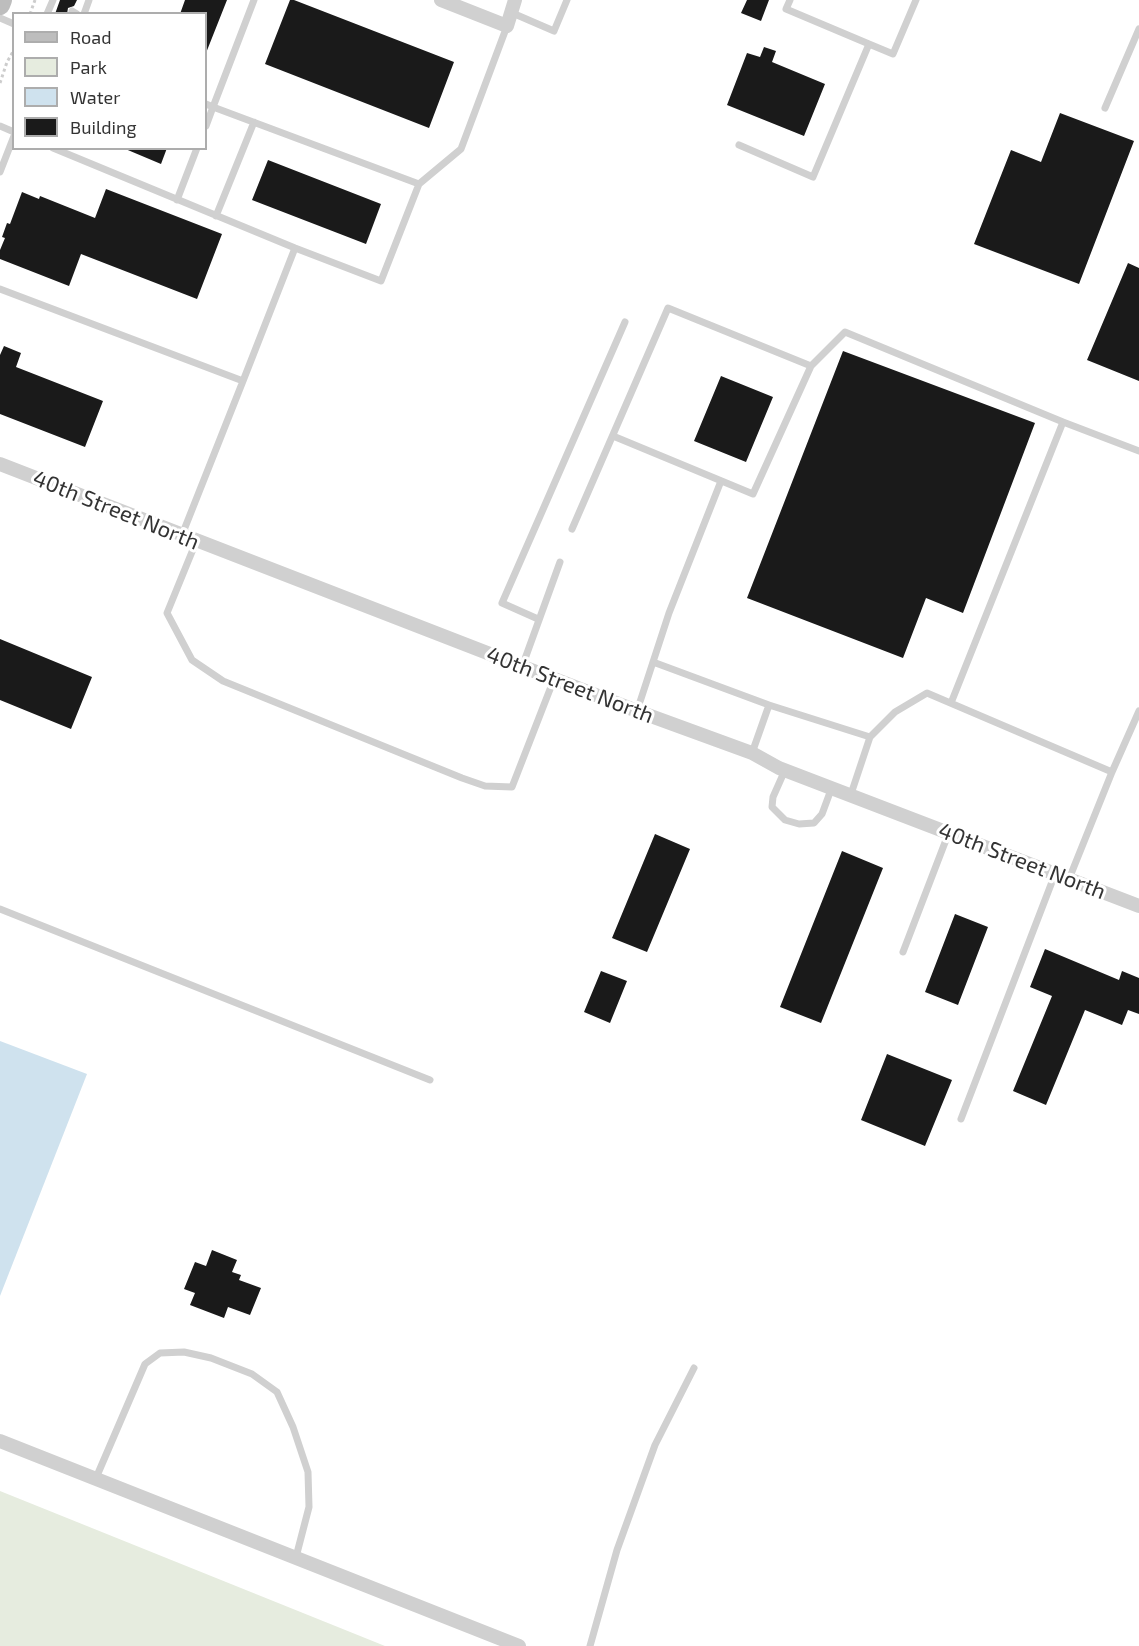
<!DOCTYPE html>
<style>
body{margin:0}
#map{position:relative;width:1139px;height:1646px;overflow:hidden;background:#fff;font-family:"Exo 2",sans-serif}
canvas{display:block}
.legend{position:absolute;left:12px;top:12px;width:195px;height:138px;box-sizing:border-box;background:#fff;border:2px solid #adadad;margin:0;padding:8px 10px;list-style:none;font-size:18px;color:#333}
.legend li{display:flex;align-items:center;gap:12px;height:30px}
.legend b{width:30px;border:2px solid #adadad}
</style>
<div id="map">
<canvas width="1139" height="1646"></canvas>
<ul class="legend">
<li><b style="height:8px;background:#bdbdbd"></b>Road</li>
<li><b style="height:16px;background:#e6ecdf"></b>Park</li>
<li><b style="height:16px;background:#cfe2ee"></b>Water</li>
<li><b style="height:16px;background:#1a1a1a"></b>Building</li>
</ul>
</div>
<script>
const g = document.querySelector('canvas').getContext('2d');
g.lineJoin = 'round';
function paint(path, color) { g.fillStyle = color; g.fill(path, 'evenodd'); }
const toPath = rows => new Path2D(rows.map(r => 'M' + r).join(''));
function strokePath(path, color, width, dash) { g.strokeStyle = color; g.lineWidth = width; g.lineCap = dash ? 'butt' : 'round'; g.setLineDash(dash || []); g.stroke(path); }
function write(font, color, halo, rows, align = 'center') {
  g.font = font + ' "Exo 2",sans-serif'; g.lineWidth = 6; g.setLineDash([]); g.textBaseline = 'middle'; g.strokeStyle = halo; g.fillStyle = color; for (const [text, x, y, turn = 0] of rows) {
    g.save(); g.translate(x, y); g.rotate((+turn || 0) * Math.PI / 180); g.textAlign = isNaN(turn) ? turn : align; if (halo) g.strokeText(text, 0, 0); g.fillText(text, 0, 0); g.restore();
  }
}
paint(toPath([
 [0,1491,385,1646,0,1646]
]), '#e6ecdf');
paint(toPath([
 [0,1041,87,1074,0,1296]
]), '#cfe2ee');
paint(toPath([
 [60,0,77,0,74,6,68,8,67,14,55,14],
 [185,0,227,0,206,53,206,14,180,14],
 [290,0,294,0,454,62,429,128,265,64],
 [747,0,769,0,761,21,741,13],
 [764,47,776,51,772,62,825,84,804,136,727,105,747,53,760,57],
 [1060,113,1134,141,1079,284,974,244,1011,150,1041,162],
 [123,148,167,148,161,164],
 [268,160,381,204,366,244,252,200],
 [106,189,222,234,197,299,81,254,69,286,0,259,0,250,5,238,2,237,7,223,10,224,22,192,39,199,40,196,95,218],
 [1128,263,1139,268,1139,381,1087,360],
 [4,346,21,353,16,367,103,401,85,447,0,414,0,355],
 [843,351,1035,423,963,613,926,598,903,658,747,598],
 [721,376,773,397,746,462,694,441],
 [0,639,92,677,71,729,0,700],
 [655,834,690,849,647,952,612,938],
 [842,851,883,868,821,1023,780,1007],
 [955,914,988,927,958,1005,925,992],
 [1045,949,1119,980,1122,971,1139,978,1139,1014,1128,1010,1122,1025,1085,1010,1046,1105,1013,1091,1052,996,1030,987],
 [601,971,627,981,610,1023,584,1012],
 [887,1054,952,1080,925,1146,861,1120],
 [212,1250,237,1260,232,1272,241,1275,239,1280,261,1288,250,1315,228,1307,224,1318,190,1305,195,1293,184,1289,195,1262,206,1266]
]), '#1a1a1a');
strokePath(toPath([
 [30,14,35,0],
 [0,83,7,62,14,50]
]), '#cdcdcd', 3, [3, 3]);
strokePath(toPath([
 [254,0,213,107,419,184,461,149,507,26],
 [72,11,77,14],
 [510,12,554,31,567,0],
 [47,14,53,0],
 [84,14,89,0],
 [0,18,14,24],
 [869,44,893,54,916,0],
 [206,104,213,107,206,126],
 [1105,108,1139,29],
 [0,126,14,132],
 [739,145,813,177,869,44,786,9,790,0],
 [53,148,295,248,381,281,419,184],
 [0,172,14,136],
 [177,200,197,148],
 [216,216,254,122],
 [0,289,243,381,182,535],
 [811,366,845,332,1063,422,951,703],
 [243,381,295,248],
 [1063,422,1139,451],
 [572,529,668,308,811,366,753,494,613,436],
 [196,542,167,613,192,660,223,681,462,778,485,786,512,787,554,679],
 [538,619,502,603,625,322],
 [653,662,769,705],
 [522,667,560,562],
 [637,711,669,613,721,481],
 [870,737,895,712,927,693,1112,772,1069,879],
 [752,753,769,705,870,737,851,794],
 [785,770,773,797,772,807,785,820,799,824,814,823,822,814,832,787],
 [1112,772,1139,711],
 [0,909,430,1080],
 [903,952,949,832],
 [961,1119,1055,874],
 [96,1478,145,1364,160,1353,184,1352,211,1358,252,1374,277,1392,293,1427,308,1472,309,1507,296,1557],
 [590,1646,617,1550,655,1445,694,1368]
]), '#d0d0d0', 7);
strokePath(toPath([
 [441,0,507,26,515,0],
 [0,464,637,711,752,753,779,768,1139,906],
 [0,1441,519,1646]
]), '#d0d0d0', 14);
strokePath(toPath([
 [0,5,2,0]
]), '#bdbdbd', 20);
write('22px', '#333', '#fff', [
 ["40th Street North",116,510,22],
 ["40th Street North",570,685,21],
 ["40th Street North",1022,861,21]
]);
</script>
